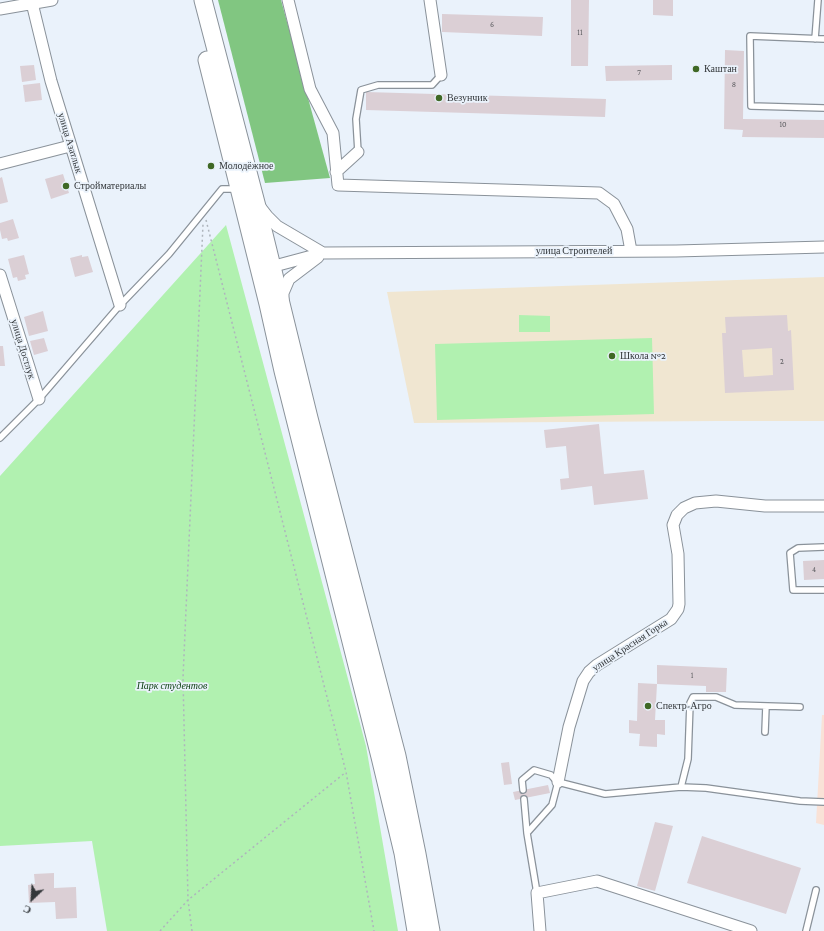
<!DOCTYPE html>
<meta charset="utf-8">
<style>
body{margin:0}
#map{position:relative;width:824px;height:931px;overflow:hidden;background:#eaf2fb;font-family:"Crimson Pro",serif}
canvas{display:block}
.north{position:absolute;left:12px;top:879px;width:40px;height:40px;-webkit-text-stroke:3px #eaf2fb;paint-order:stroke;rotate:205deg;font-size:11px;font-weight:700;line-height:16px;text-align:center;color:#33373a}
.north::after{content:'';display:block;margin:auto;width:14px;height:18px;background:#33373a;clip-path:polygon(50% 0,100% 100%,50% 72%,0 100%)}
</style>
<div id="map">
<canvas width="824" height="931"></canvas>
<div class="north">С</div>
</div>
<script>
const g = document.querySelector('canvas').getContext('2d');
g.lineJoin = 'round';
function paint(path, color) { g.fillStyle = color; g.fill(path, 'evenodd'); }
const toPath = rows => new Path2D(rows.map(r => 'M' + r).join(''));
function strokePath(path, color, width, dash) { g.strokeStyle = color; g.lineWidth = width; g.lineCap = dash ? 'butt' : 'round'; g.setLineDash(dash || []); g.stroke(path); }
function write(font, color, halo, rows, align = 'center') {
  g.font = font + ' "Crimson Pro",serif'; g.lineWidth = 3.5; g.setLineDash([]); g.textBaseline = 'middle'; g.strokeStyle = halo; g.fillStyle = color; for (const [text, x, y, turn = 0] of rows) {
    g.save(); g.translate(x, y); g.rotate((+turn || 0) * Math.PI / 180); g.textAlign = isNaN(turn) ? turn : align; if (halo) g.strokeText(text, 0, 0); g.fillText(text, 0, 0); g.restore();
  }
}
paint(toPath([
 [822,715,824,715,824,825,816,823]
]), '#f9e2d7');
paint(toPath([
 [824,277,824,421,718,421,414,423,387,292]
]), '#f0e6d1');
paint(toPath([
 [226,225,366,746,398,931,107,931,92,841,0,846,0,476],
 [519,315,550,316,550,332,519,332],
 [652,338,654,414,437,420,435,344]
]), '#b1f1b0');
paint(toPath([
 [218,0,281,0,330,178,265,183]
]), '#81c681');
paint(toPath([
 [571,0,589,0,588,66,571,66],
 [653,0,673,0,673,16,653,15],
 [442,14,543,17,542,36,442,32],
 [725,50,744,51,743,119,824,120,824,138,742,137,743,130,724,129],
 [34,65,36,80,22,82,20,66],
 [672,65,672,80,606,81,605,66],
 [40,83,42,100,25,102,23,85],
 [366,92,606,99,605,117,366,110],
 [63,174,69,193,51,199,45,179],
 [2,177,8,202,0,204,0,178],
 [13,219,19,238,8,241,7,238,2,239,0,230,0,223],
 [24,255,29,274,25,275,26,279,18,281,17,277,13,278,8,259],
 [82,255,82,257,88,256,93,272,75,277,70,258],
 [43,311,48,331,29,336,24,317],
 [787,315,788,331,791,330,794,390,725,393,722,333,726,333,725,317],
 [772,348,773,375,744,377,742,350],
 [44,338,48,351,34,355,30,341],
 [0,346,3,346,5,366,0,366],
 [599,424,604,474,644,470,648,499,594,505,592,486,561,490,560,479,569,478,566,446,546,448,544,430],
 [824,560,824,579,804,580,803,561],
 [657,665,727,668,726,692,706,692,706,686,657,684],
 [638,683,657,684,655,720,665,720,665,735,657,734,657,747,639,746,640,734,629,733,629,720,637,721],
 [509,762,512,784,504,785,501,763],
 [548,785,550,793,515,800,513,792],
 [655,822,673,826,655,891,637,886],
 [702,836,801,868,786,914,687,883],
 [54,873,54,888,76,887,77,918,56,919,55,902,29,903,28,885,35,884,34,874]
]), '#dbcfd5');
const service = toPath([
 [815,39,818,0],
 [824,39,750,36,751,106,824,108],
 [358,152,356,119,361,90,378,85,432,85,441,75],
 [0,438,39,399,120,305,169,254,222,189,238,189],
 [824,547,798,548,790,553,793,590,824,590],
 [765,732,766,706],
 [681,787,688,759,690,703,693,697,716,697,735,705,800,707],
 [523,790,522,780,534,770,551,775,557,782],
 [524,799,527,833],
 [537,893,527,833,552,805,558,782,605,794,681,787,706,788,800,801,824,802],
 [806,931,816,890]
]);
const minor = toPath([
 [288,0,310,89,333,133,338,185,599,193,614,204,627,229,631,251],
 [430,0,441,75],
 [32,3,51,81,120,305],
 [0,9,52,0],
 [0,164,70,146],
 [336,172,358,152],
 [260,207,267,216,277,226,323,253],
 [267,268,323,253,676,251,824,247],
 [0,275,39,399],
 [283,302,283,293,289,279,318,257],
 [558,782,569,727,583,681,589,672,597,665,671,619,678,609,679,604,678,554,673,525,677,515,684,508,695,503,716,501,765,506,824,506],
 [540,931,537,893,597,881,751,931]
]);
const primary = toPath([
 [203,0,261,222,309,418,397,756,417,854,431,931],
 [207,60,268,304,283,371,380,757,403,853,416,931]
]);
strokePath(service, '#8a929a', 8);
strokePath(minor, '#8a929a', 13);
strokePath(primary, '#8a929a', 19);
strokePath(toPath([
 [206,220,346,772,374,931],
 [160,931,188,900,346,772],
 [192,931,188,900,183,678,203,224]
]), '#aeb5bc', 1.5, [2, 3]);
strokePath(service, '#fff', 5.5);
strokePath(minor, '#fff', 11);
strokePath(primary, '#fff', 17);
for (const [x, y, r, color] of [
 [696,69,4,"#3f6825"],
 [439,98,4,"#3f6825"],
 [211,166,4,"#3f6825"],
 [66,186,4,"#3f6825"],
 [612,356,4,"#3f6825"],
 [648,706,4,"#3f6825"]
]) { const dot = new Path2D(); dot.arc(x, y, r, 0, 2 * Math.PI); g.fillStyle = color; g.fill(dot); strokePath(dot, '#eaf2fb', 1.5); }
write('8px', '#5d5d61', null, [
 ["6",492,25],
 ["11",580,33],
 ["7",639,73],
 ["8",734,85],
 ["10",783,125],
 ["2",782,362],
 ["4",814,570],
 ["1",692,676]
]);
write('10px', '#33373a', '#eaf2fb', [
 ["Каштан",704,69],
 ["Везунчик",447,98],
 ["Молодёжное",219,166],
 ["Стройматериалы",74,186],
 ["Школа №2",620,356],
 ["Спектр-Агро",656,706]
], 'left');
write('10px', '#33373a', '#eaf2fb', [
 ["улица Азатлык",70,143,73],
 ["улица Строителей",574,251],
 ["улица Достлук",23,349,73],
 ["улица Красная Горка",630,645,-33]
]);
write('italic 10px', '#093c0e', '#eaf2fb', [
 ["Парк студентов",172,686]
]);
</script>
